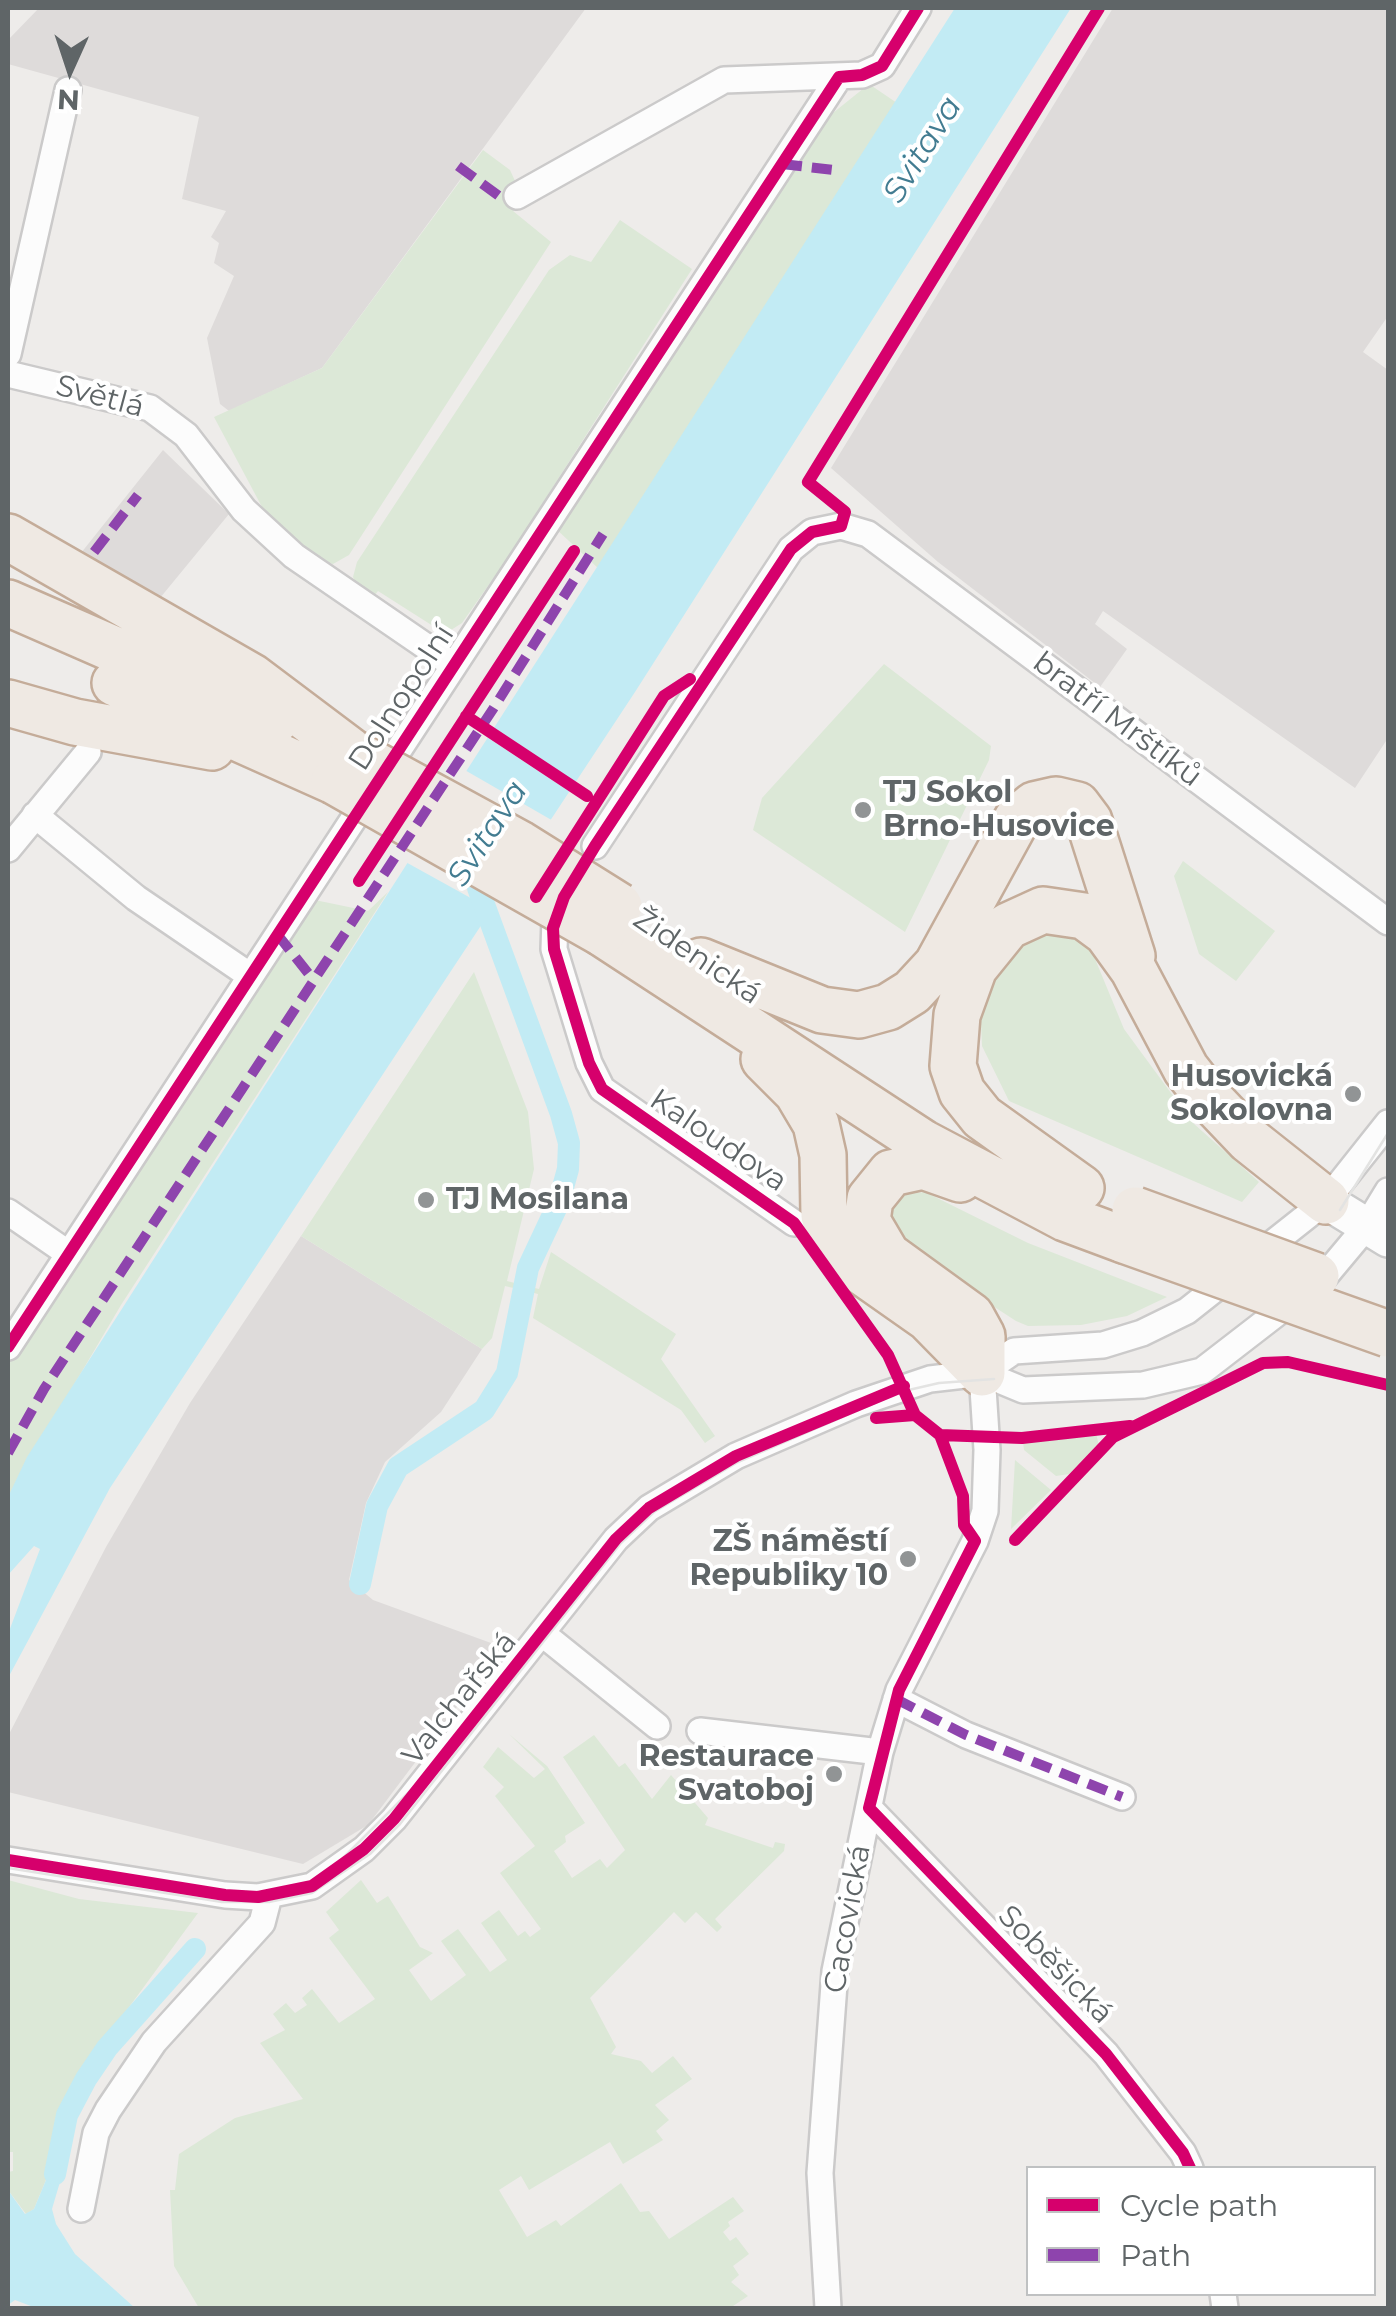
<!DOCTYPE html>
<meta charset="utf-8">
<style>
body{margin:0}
#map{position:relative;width:1396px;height:2316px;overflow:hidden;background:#eeecea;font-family:Montserrat,sans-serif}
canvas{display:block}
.frame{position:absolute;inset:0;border:10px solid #5f6567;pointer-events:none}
.legend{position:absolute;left:1026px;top:2166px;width:350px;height:130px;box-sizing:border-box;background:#fff;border:2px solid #bfc1c2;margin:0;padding:12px 18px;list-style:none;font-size:30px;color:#5f6567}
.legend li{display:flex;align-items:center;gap:20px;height:50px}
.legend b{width:50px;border:2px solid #bfc1c2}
.north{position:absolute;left:20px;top:20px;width:100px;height:100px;-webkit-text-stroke:8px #fff;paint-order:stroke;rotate:183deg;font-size:28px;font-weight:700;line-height:40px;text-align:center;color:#5f6567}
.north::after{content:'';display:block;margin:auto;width:35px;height:45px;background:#5f6567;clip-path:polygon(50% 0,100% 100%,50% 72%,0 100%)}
</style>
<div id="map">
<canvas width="1396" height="2316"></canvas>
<div class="frame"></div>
<ul class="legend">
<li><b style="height:12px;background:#d6006c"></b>Cycle path</li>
<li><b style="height:12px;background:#8e44ad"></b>Path</li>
</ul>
<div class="north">N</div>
</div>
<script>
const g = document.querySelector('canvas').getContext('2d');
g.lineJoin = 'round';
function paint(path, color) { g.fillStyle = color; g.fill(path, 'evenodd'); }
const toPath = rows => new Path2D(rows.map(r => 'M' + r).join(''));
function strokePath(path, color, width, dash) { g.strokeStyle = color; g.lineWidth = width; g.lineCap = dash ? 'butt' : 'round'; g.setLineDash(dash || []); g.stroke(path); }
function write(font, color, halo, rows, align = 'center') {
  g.font = font + ' Montserrat,sans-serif'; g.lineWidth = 8; g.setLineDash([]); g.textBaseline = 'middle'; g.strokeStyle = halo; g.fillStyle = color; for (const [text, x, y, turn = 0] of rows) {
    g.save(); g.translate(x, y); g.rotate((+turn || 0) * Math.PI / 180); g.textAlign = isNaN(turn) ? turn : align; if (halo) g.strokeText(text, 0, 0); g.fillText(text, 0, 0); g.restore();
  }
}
paint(toPath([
 [39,8,586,8,322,368,229,411,220,404,207,338,234,276,214,263,219,243,211,237,226,211,182,199,199,117,8,64,8,40],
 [1113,8,1388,8,1388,316,1363,352,1388,370,1388,738,1355,788,1103,611,1095,624,1127,649,1100,687,938,562,831,468],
 [163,450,229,514,160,598,81,553],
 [301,1236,482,1349,441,1412,385,1462,366,1503,349,1580,373,1600,502,1647,368,1825,303,1864,8,1792,8,1736,106,1547,190,1403]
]), '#dedbda');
paint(toPath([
 [869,84,897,103,599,569,555,528,818,125],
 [483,150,510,170,526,205,513,211,551,242,349,555,333,564,320,561,281,530,262,507,214,417,322,368],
 [620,220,692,269,509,556,462,623,451,630,433,626,378,591,371,600,360,593,353,577,357,562,549,270,570,255,591,262],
 [884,664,991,746,989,760,905,932,753,830,762,798],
 [1183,861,1275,931,1236,981,1199,954,1174,876],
 [388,892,121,1305,8,1497,8,1362,310,899,368,911],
 [1044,926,1075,934,1093,954,1124,1029,1193,1123,1259,1182,1242,1202,1009,1101,982,1046,980,999,1017,937],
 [474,972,528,1112,534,1169,507,1281,539,1289,551,1252,676,1334,661,1359,715,1436,705,1443,681,1410,533,1318,538,1294,505,1286,492,1338,482,1349,301,1236],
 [925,1192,1028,1243,1167,1297,1127,1316,1081,1325,1028,1326,1016,1321,893,1241,888,1213,900,1195],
 [1096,1433,1099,1446,1069,1474,1056,1476,1024,1450,1023,1442],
 [1015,1460,1051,1490,1011,1529],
 [509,1734,547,1766,585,1823,565,1836,566,1842,554,1851,572,1878,600,1859,607,1868,625,1850,563,1757,594,1735,619,1767,625,1763,652,1799,671,1775,708,1818,705,1825,773,1848,775,1842,785,1844,784,1851,715,1919,722,1927,717,1932,696,1912,685,1923,674,1912,590,1998,616,2047,611,2054,641,2061,652,2073,673,2056,692,2079,655,2105,669,2120,656,2131,663,2140,623,2164,610,2142,529,2190,521,2176,499,2190,527,2237,556,2220,561,2226,621,2183,640,2212,649,2211,669,2239,733,2197,744,2211,728,2222,730,2226,723,2232,730,2241,736,2237,749,2254,733,2266,739,2275,731,2282,748,2296,730,2308,199,2308,174,2266,170,2190,175,2190,179,2154,235,2118,303,2099,260,2043,285,2030,273,2014,286,2003,295,2013,307,2005,302,1998,312,1989,339,2023,375,1999,329,1938,339,1930,326,1912,361,1880,377,1903,388,1896,420,1947,433,1953,409,1970,431,2001,466,1975,441,1941,458,1929,490,1972,507,1960,481,1923,499,1910,518,1936,525,1931,530,1937,541,1929,500,1873,535,1846,495,1796,504,1787,483,1767,498,1747,534,1778,545,1769],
 [8,1880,79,1899,198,1913,91,2059,58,2112,53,2163,34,2209,26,2214,8,2190,8,2172,13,2171,13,2152,8,2152]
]), '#dce8d7');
paint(toPath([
 [955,8,1071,8,635,692,110,1488,8,1678,8,1634,40,1549,34,1546,8,1575,8,1497,27,1457],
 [53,2147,64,2149,65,2165,52,2209,56,2224,75,2254,135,2308,36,2308,15,2300,8,2305,8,2190,25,2214,34,2209,53,2163]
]), '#c2ebf4');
paint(toPath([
 [492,726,579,784,573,794,485,736],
 [463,769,555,822,496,912,402,860]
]), '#eeecea');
strokePath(toPath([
 [360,1584,377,1506,398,1467,484,1410,507,1373,528,1268,559,1202,568,1169,569,1143,561,1114,478,888],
 [55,2174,67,2115,86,2079,107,2048,195,1949]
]), '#c2ebf4', 22);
const street = toPath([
 [517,196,724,80,862,75,882,66,918,8],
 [8,354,68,90],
 [8,374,150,408,186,435,244,510,294,556,453,665],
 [35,815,136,898,249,975],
 [595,846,791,549,812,532,841,526,868,534,1388,922],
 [8,849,88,752],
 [555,918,554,949,589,1063,602,1089,794,1223],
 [8,1212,69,1254],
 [8,1347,839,77],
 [982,1373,1014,1351,1103,1345,1142,1333,1187,1311,1326,1201,1388,1123],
 [982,1373,1023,1390,1143,1385,1202,1371,1325,1276,1366,1227,1388,1191],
 [544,1635,657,1726],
 [896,1699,966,1735,1122,1797],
 [700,1731,880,1752],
 [869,1808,1106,2054,1183,2153,1190,2168],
 [8,1860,225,1895,258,1897,312,1886,364,1849,394,1819,616,1539,649,1508,736,1456,856,1404,930,1379,982,1373],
 [81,2209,96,2133,108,2110,154,2042,262,1923,269,1896],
 [1223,2294,1225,2308],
 [828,2308,820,2173,835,1971,880,1752,899,1690,975,1541,985,1511,987,1450,982,1373]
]);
const secondary = toPath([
 [1326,1201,1388,1239]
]);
const highway = toPath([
 [8,537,252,677,353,753],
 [8,603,276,720],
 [115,683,334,781],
 [8,703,75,722,212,747],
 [602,933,923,1143,1065,1218,1124,1240],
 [701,961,822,1010,859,1015,888,1007,912,992,937,965,1017,819,1034,805,1056,800,1077,805,1089,821,1132,956],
 [764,1059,797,1092,816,1124,823,1155,824,1216,835,1243,854,1266,928,1318,982,1373],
 [960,1179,923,1166,891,1173,870,1199,867,1221,887,1255,971,1316,982,1336,982,1373],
 [1081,1188,982,1117,962,1092,953,1066,957,1015,974,968,1008,926,1043,910,1084,916,1107,933,1133,969,1186,1069,1208,1097,1249,1140,1326,1201]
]);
strokePath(street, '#cbcaca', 30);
strokePath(secondary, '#cacaca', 40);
strokePath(highway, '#c4ac99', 50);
strokePath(street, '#fcfcfc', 25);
strokePath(secondary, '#fcfcfc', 35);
strokePath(highway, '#efe9e3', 45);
strokePath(toPath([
 [1340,1210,1388,1133],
 [342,1859,413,1788],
 [8,1868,222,1902,269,1902,312,1893,370,1854,400,1824,621,1543,654,1512,738,1462,900,1392,939,1383,994,1379]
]), '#e3e3e2', 2.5);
const highwayBridge = toPath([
 [353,753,520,844,619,906],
 [334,781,602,933],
 [1135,1210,1316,1276],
 [1124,1240,1388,1334]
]);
strokePath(highwayBridge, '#c4ac99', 50, []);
strokePath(highwayBridge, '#efe9e3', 45);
strokePath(toPath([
 [782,164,834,170],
 [458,166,503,199],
 [94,552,138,495],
 [277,934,312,978],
 [8,1453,44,1389,493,709,603,534],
 [896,1699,966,1735,1122,1797]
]), '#8e44ad', 10, [20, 10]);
strokePath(toPath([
 [466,716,587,796],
 [359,881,574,551],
 [536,897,664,696,690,679],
 [8,1347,839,77,862,75,882,66,918,8],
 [915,1415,888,1355,794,1223,602,1089,589,1063,554,949,553,928,564,897,595,846,791,549,812,532,841,526,845,512,808,482,1099,8],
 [876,1418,915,1415,940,1435,963,1496,964,1525,975,1541,899,1690,869,1808,1106,2054,1183,2153,1190,2168],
 [940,1435,1022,1438,1130,1426],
 [1015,1540,1113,1437,1263,1363,1288,1362,1388,1385],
 [8,1860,225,1895,258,1897,312,1886,364,1849,394,1819,616,1539,649,1508,736,1456,904,1386]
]), '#d6006c', 12);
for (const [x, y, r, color] of [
 [863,810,10,"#919495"],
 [1353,1094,10,"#919495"],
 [426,1200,10,"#919495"],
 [908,1559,10,"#919495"],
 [834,1774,10,"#919495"]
]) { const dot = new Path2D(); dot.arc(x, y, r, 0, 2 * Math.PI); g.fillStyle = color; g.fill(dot); strokePath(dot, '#fff', 4); }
write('30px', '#5f6567', '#fff', [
 ["Světlá",100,397,15],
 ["Dolnopolní",402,698,-57],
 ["bratří Mrštíků",1117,720,37],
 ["Židenická",697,957,34],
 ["Kaloudova",718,1141,34],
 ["Valchařská",460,1699,-51],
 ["Cacovická",848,1919,-80],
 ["Soběšická",1055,1965,46]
]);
write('bold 30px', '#5f6567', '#fff', [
 ["TJ Sokol",883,793,"left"],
 ["Brno-Husovice",883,827,"left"],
 ["Husovická",1333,1077],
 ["Sokolovna",1333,1111],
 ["TJ Mosilana",446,1200,"left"],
 ["ZŠ náměstí",888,1542],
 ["Republiky 10",888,1576],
 ["Restaurace",814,1757],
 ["Svatoboj",814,1791]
], 'right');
write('italic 32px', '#427c91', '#fff', [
 ["Svitava",923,150,-58],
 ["Svitava",488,834,-57]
]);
</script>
